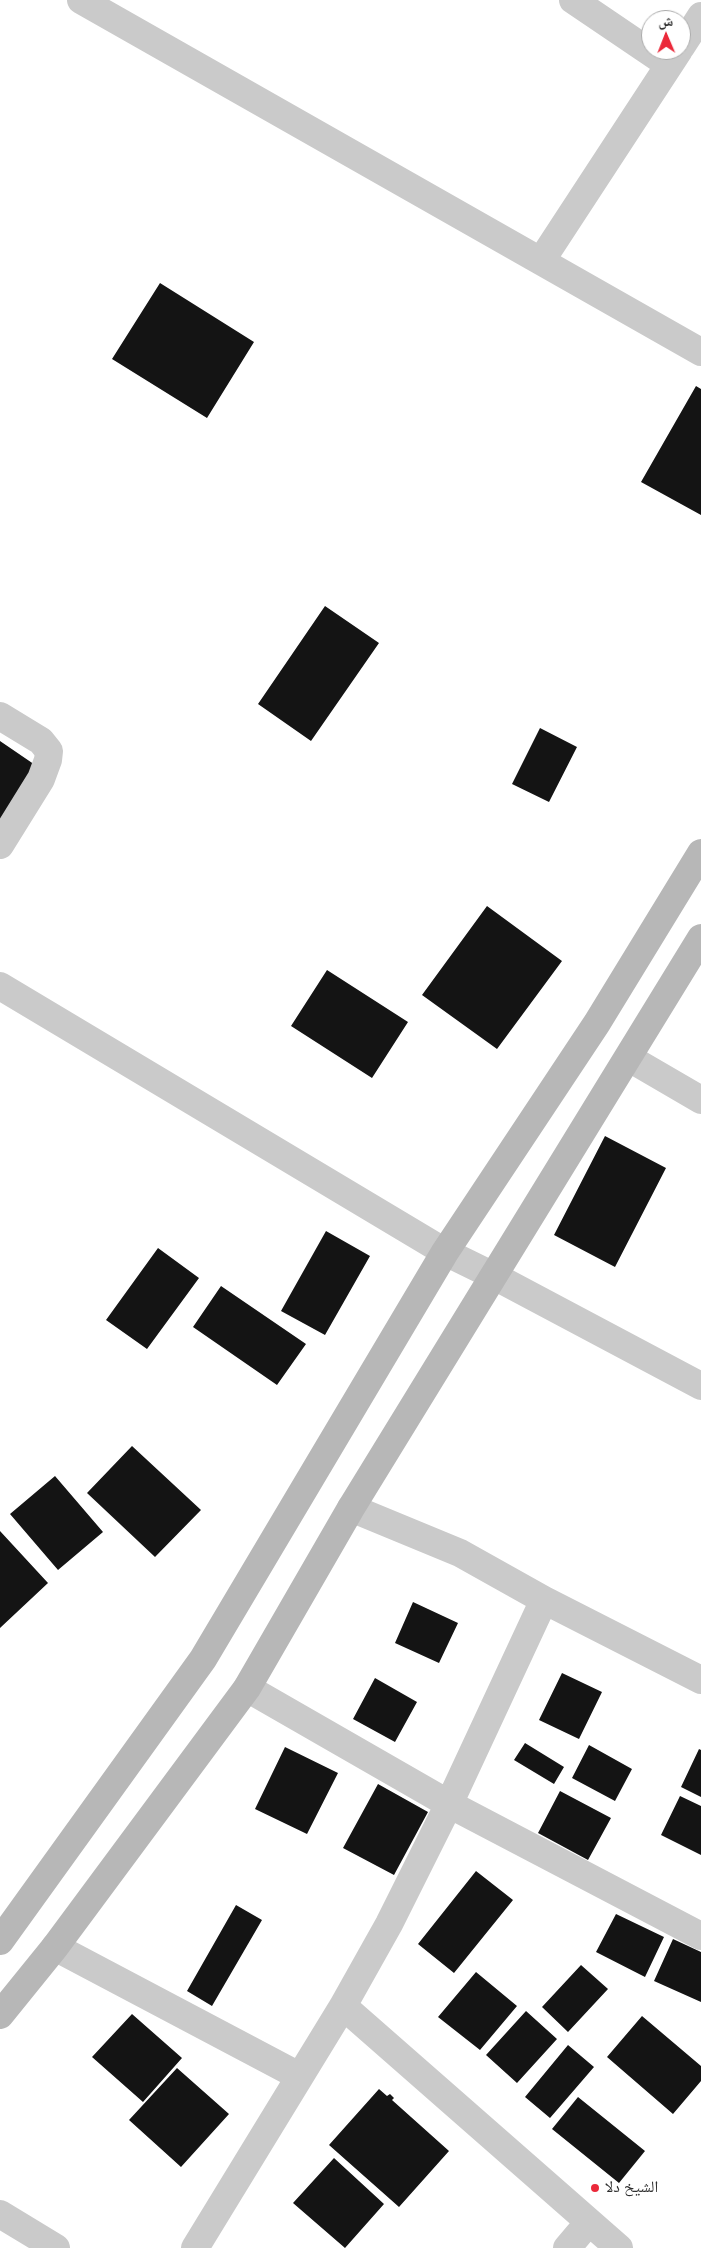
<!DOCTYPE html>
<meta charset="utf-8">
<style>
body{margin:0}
#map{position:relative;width:701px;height:2248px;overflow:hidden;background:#fff;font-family:"Space Grotesk","Noto Naskh Arabic",sans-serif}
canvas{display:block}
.north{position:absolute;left:641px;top:10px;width:50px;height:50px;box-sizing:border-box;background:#fff;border:1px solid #ababab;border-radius:50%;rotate:359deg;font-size:14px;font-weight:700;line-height:20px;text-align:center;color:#2d2d2d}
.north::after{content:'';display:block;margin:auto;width:18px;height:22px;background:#eb293a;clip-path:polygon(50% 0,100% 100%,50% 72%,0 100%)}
</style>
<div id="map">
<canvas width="701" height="2248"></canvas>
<div class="north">ش</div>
</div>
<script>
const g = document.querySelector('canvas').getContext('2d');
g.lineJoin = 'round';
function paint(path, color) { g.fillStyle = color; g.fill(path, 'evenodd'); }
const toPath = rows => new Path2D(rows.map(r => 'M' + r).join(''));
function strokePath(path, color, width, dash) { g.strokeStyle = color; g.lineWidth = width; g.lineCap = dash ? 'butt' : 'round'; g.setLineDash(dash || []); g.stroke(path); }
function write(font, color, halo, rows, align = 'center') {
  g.font = font + ' "Space Grotesk","Noto Naskh Arabic",sans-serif'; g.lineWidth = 5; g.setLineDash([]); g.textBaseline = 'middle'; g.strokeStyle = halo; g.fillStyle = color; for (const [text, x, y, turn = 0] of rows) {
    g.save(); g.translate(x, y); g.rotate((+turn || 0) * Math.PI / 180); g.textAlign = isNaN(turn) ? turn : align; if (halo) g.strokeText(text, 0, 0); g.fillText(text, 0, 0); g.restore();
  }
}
paint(toPath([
 [160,283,254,342,207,418,112,359],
 [696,386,701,389,701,515,641,482],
 [325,606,379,643,311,741,258,704],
 [540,728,577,747,549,802,512,784],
 [0,741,41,769,0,828],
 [487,906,562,961,497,1049,422,995],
 [327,970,408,1022,372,1078,291,1026],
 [605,1136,666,1168,615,1267,554,1235],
 [326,1231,370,1256,325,1335,281,1311],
 [158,1248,199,1278,147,1349,106,1320],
 [221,1286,306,1344,277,1385,193,1327],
 [132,1446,201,1510,155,1557,87,1493],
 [55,1476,103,1532,58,1570,10,1514],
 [0,1531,48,1583,0,1628],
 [413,1602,458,1623,439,1663,395,1643],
 [562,1673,602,1692,579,1739,539,1720],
 [375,1678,417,1702,395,1742,353,1719],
 [525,1743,564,1767,554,1784,514,1760],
 [589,1745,632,1769,615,1801,572,1778],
 [285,1747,338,1773,307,1834,255,1809],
 [699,1749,701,1750,701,1797,681,1787],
 [378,1784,428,1812,394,1875,343,1848],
 [560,1791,611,1818,588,1860,538,1833],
 [680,1796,701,1806,701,1855,661,1835],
 [476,1871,513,1900,454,1973,418,1944],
 [236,1905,262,1920,212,2006,187,1991],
 [616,1914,664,1937,645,1977,596,1952],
 [673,1939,701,1952,701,2002,654,1981],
 [581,1965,608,1989,568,2032,542,2007],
 [476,1972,517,2006,480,2050,438,2017],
 [526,2011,557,2039,517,2083,486,2055],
 [132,2014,182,2058,143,2102,92,2057],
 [642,2016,701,2066,701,2081,673,2114,607,2057],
 [568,2045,594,2067,550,2118,525,2097],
 [177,2068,229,2114,181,2167,129,2120],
 [379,2089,387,2096,390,2094,394,2098,392,2100,449,2151,399,2207,329,2145],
 [578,2097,645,2151,619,2183,552,2129],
 [334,2158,384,2204,345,2248,293,2203]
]), '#141414');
strokePath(toPath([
 [81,0,701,352],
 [573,0,669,65],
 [681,47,701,16],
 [541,261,679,50],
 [0,716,41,741,49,751,48,760,41,779,0,845],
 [0,986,445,1252,494,1276,701,1386],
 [629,1058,701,1100],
 [351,1508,460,1553,544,1600,701,1680],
 [247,1688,449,1804,701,1936],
 [55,1947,299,2076],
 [343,2006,619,2248],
 [0,2214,56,2248],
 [195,2248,343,2006,389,1924,449,1804,544,1600],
 [567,2248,589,2222]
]), '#cacaca', 28);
strokePath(toPath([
 [0,1941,203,1659,445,1252,597,1023,701,853],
 [0,2015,55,1947,247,1688,351,1508,701,938]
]), '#b7b7b7', 28);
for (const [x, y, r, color] of [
 [595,2188,5,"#eb293a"]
]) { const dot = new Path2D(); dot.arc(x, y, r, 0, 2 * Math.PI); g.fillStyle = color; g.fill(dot); strokePath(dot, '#fff', 2); }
write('16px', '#2d2d2d', '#fff', [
 ["الشيخ دلا",605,2188]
], 'left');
</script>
